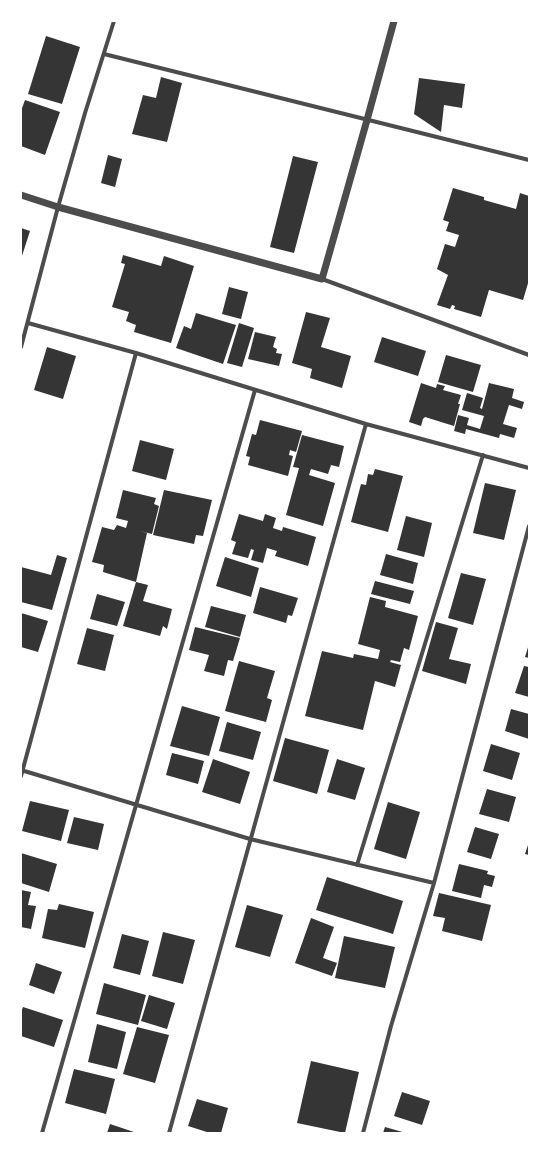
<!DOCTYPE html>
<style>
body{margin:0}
#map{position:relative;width:550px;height:1154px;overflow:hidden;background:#fff;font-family:"IBM Plex Sans",sans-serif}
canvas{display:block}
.frame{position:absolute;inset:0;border:22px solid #fff;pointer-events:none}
</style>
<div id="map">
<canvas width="550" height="1154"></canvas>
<div class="frame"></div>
</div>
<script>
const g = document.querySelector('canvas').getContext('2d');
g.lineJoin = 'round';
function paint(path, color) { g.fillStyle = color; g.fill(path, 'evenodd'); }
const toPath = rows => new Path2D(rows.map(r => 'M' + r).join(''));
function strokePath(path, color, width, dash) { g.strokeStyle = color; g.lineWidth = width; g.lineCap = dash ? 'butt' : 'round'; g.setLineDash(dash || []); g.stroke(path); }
paint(toPath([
 [46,36,80,47,62,104,28,94],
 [161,77,182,83,167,142,132,134,143,95,156,98],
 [419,78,465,84,462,108,444,105,441,132,414,114],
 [25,100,60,112,45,155,21,146,21,111],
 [108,155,122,159,115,187,101,183],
 [293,156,318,162,294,253,270,247],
 [453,188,484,197,484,200,516,209,520,193,529,196,529,280,523,300,489,290,481,317,454,309,455,306,452,305,450,309,437,305,448,275,437,269,445,244,455,247,459,235,446,231,449,222,443,220],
 [21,228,30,231,21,259],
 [123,255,161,266,164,256,194,266,171,343,134,332,136,325,126,321,129,312,112,307,125,264,121,263],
 [229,287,248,292,241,319,222,314],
 [306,312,330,318,321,347,351,356,342,388,310,378,312,369,292,363],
 [196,313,236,325,223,364,176,348,184,326,191,329],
 [239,323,254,328,242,367,227,363],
 [255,332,276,337,273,347,277,349,276,353,282,354,279,366,248,359],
 [382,337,426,351,418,376,374,362],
 [47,347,76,356,63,399,34,390],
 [446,355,481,365,473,392,438,382],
 [421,383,436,388,437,384,445,386,443,390,461,395,458,404,460,404,454,426,425,417,423,419,421,426,409,422],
 [489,383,514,389,512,398,524,402,522,409,509,405,503,424,517,428,514,438,500,434,499,438,466,429,465,434,454,431,458,415,469,418,467,425,480,429,484,416,462,410,467,393,483,398,480,408,482,409],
 [260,420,302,431,296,452,290,450,289,455,293,456,288,476,248,465,250,457,246,456,252,434,256,435],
 [302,435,344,446,339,467,331,465,328,474,311,469,309,475,335,483,323,526,286,515,299,468,293,467],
 [140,440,174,449,166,480,132,471],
 [375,469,403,476,388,532,351,522,361,484,366,485,368,474,373,475],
 [485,483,516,490,504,540,473,533],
 [123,490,156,498,154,504,159,506,152,534,140,531,147,533,136,582,103,572,104,565,92,562,102,527,114,530,117,525,126,528,128,521,116,518],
 [164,490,212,500,203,536,196,535,194,544,153,535],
 [239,514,263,521,265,514,276,518,273,528,282,531,283,527,316,537,308,566,275,556,277,551,267,548,263,563,251,560,254,550,251,549,248,558,232,554,236,542,231,540],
 [406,516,432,523,424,557,397,550],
 [386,554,418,563,413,584,380,575],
 [57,555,67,558,52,610,21,602,21,567,51,575],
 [225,557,259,568,251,597,216,586],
 [461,573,486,579,473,625,448,618],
 [375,581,414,591,410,604,371,594],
 [136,582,148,585,143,601,172,609,167,629,163,626,160,636,123,626],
 [260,587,298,598,292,616,288,615,286,623,253,613],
 [97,594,125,602,117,626,90,619],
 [370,597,386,601,385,607,418,616,409,650,404,648,400,662,391,660,390,662,401,665,395,687,375,681,363,730,305,716,322,651,353,658,354,654,378,659,380,650,358,644],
 [211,606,246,615,240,637,205,627],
 [21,613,48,621,38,652,21,647],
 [436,622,458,628,449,659,471,664,466,684,422,671],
 [195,627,240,638,233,661,228,660,224,676,204,671,209,655,189,650],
 [87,628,114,635,105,671,77,664],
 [529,644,529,658,525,657],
 [239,661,275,671,267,698,272,700,266,722,225,711],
 [524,666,529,667,529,697,515,693],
 [182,706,220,717,209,756,170,746],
 [511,709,529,714,529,739,505,731],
 [227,722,261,732,253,760,219,751],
 [285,738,329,750,317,794,273,781],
 [491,744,520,753,512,780,483,771],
 [172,753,204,761,198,784,166,775],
 [213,759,250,772,240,804,202,792],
 [337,759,365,768,355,800,327,792],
 [487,789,516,797,509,822,479,814],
 [30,801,69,810,61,841,22,831],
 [388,802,420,812,406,859,374,849],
 [74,817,104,824,98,850,67,843],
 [475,827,499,834,491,859,467,852],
 [529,842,529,855,525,854],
 [21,853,57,864,49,892,21,883],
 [459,864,488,871,487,874,495,876,492,887,484,885,481,898,452,891],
 [327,877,403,901,393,934,316,910],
 [21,890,31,892,28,905,36,906,31,929,21,927],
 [439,893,491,905,482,941,442,931,445,918,433,916],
 [59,904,94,912,85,948,42,938,48,909,57,910],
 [247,905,283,915,270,957,235,947],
 [311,918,334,927,323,958,337,963,332,976,295,963],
 [163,932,195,940,183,984,152,976],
 [122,934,149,941,140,975,113,968],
 [344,936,395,947,385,988,335,978],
 [36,963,62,972,54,994,29,985],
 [104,983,146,995,138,1025,96,1014],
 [149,995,175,1003,167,1029,141,1021],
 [23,1007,63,1020,54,1047,21,1036,21,1012],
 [97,1024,126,1032,117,1069,88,1062],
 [137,1027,169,1035,155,1083,123,1074],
 [311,1061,359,1072,345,1133,297,1123],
 [74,1069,115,1079,106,1114,65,1103],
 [402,1092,430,1101,422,1125,394,1116],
 [197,1099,228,1108,221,1133,210,1133,188,1126],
 [110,1124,137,1133,107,1133],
 [385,1127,406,1133,383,1133]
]), '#353535');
strokePath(toPath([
 [104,54,529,160],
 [322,279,529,355],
 [28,323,136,353,366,424,529,468],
 [21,347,58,207,85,113,114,21],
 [21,770,250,839,434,883],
 [21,776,136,353],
 [357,865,483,455],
 [42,1133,255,390],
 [169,1133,366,424],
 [363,1133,391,1026,434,883,529,526]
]), '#4c4c4c', 4);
strokePath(toPath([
 [21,195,58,207,322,279,367,120,394,21]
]), '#4c4c4c', 7);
</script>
